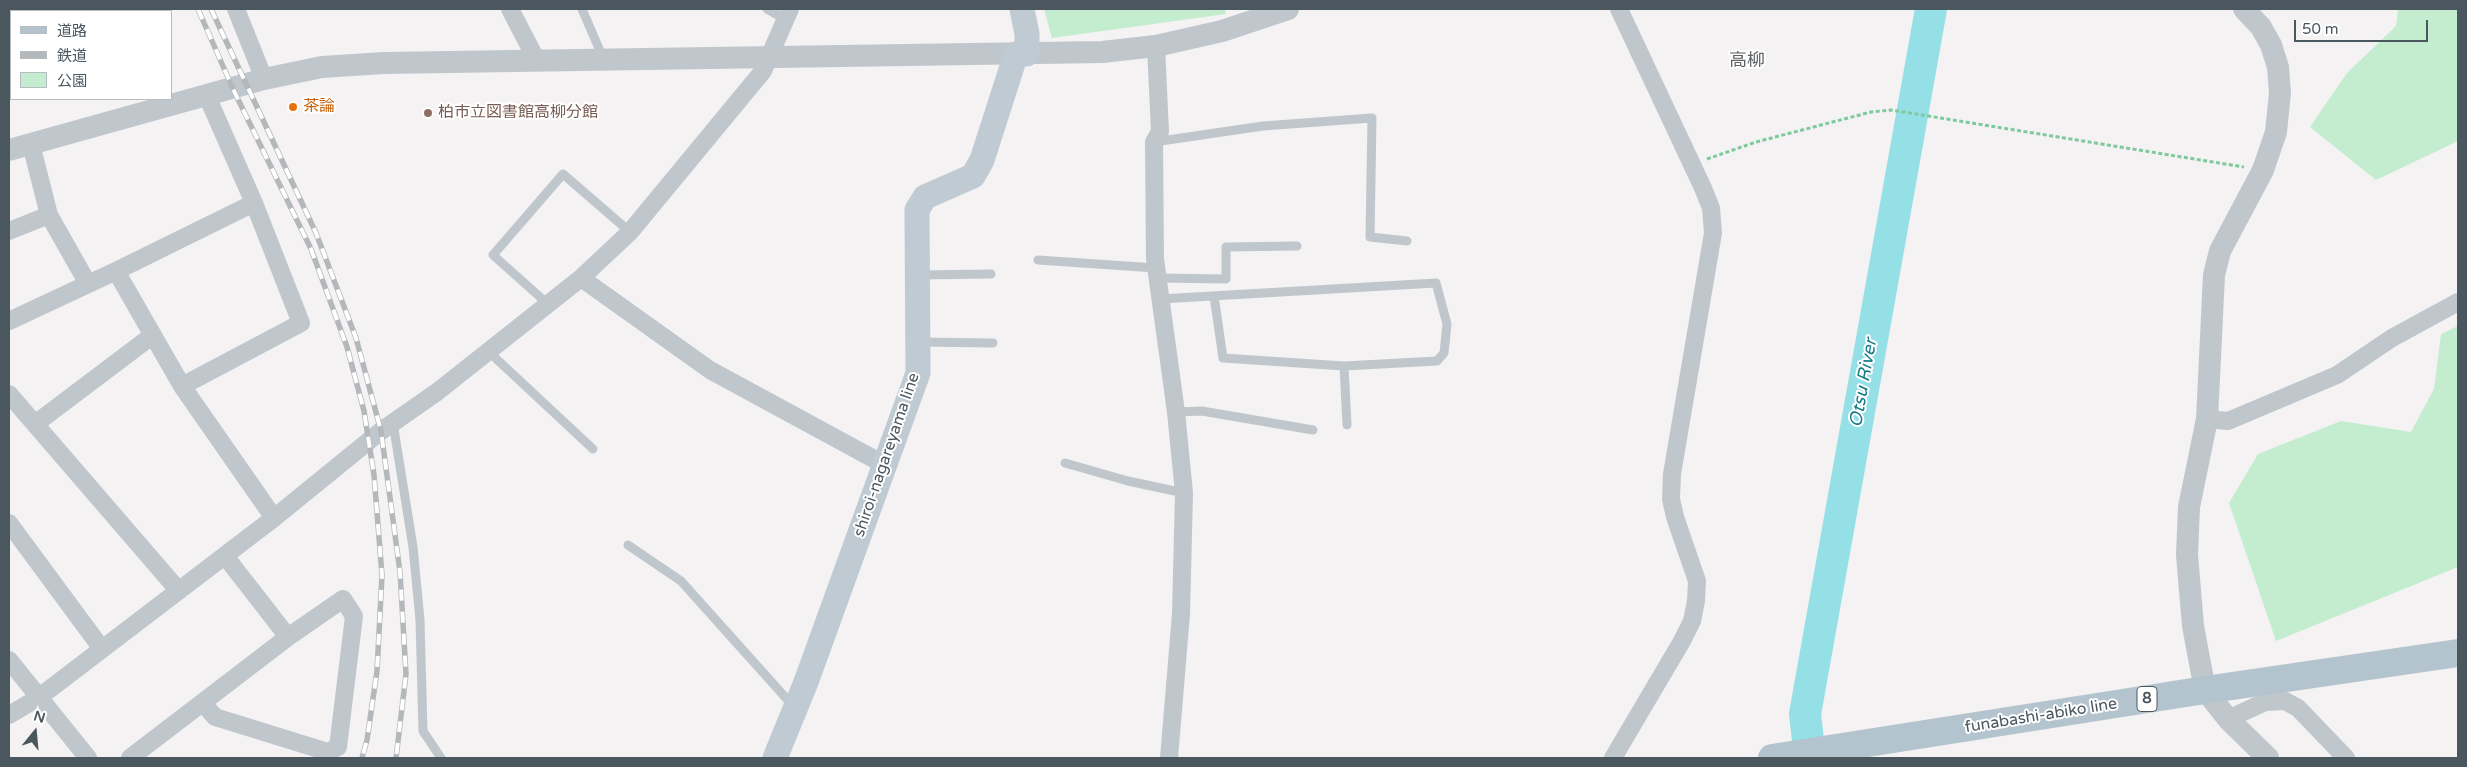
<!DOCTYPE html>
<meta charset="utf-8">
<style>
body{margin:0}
#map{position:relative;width:2467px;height:767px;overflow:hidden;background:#f4f2f2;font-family:"Varela Round","Noto Sans JP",sans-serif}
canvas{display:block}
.frame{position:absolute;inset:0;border:10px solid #4b575e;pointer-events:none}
.legend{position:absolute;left:10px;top:10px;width:162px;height:90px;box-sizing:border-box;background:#fff;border:1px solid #b7bcbf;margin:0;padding:6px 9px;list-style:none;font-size:15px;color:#4b575e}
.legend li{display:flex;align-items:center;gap:10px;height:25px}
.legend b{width:25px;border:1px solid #b7bcbf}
.north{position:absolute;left:10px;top:707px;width:50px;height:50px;-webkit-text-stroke:4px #fff;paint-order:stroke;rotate:17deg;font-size:14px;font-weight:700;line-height:20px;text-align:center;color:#4b575e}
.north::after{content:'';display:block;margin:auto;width:18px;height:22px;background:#4b575e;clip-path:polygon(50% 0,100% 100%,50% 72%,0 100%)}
.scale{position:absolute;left:2294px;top:20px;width:134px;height:22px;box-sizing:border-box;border:2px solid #4b575e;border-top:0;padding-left:6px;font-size:15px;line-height:18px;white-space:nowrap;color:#4b575e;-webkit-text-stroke:4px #fff;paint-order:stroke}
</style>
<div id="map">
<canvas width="2467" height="767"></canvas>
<div class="frame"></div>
<ul class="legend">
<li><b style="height:6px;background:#b4c4ce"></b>道路</li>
<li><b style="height:6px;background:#b4b8bb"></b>鉄道</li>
<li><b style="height:14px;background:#c4edd0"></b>公園</li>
</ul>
<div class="north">N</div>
<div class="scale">50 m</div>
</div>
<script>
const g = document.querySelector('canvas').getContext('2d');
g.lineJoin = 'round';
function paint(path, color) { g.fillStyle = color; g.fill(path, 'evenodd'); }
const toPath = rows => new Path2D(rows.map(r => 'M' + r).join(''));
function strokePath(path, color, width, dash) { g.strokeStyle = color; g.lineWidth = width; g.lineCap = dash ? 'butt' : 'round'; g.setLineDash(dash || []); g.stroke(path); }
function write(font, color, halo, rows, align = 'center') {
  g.font = font + ' "Varela Round","Noto Sans JP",sans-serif'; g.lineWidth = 4; g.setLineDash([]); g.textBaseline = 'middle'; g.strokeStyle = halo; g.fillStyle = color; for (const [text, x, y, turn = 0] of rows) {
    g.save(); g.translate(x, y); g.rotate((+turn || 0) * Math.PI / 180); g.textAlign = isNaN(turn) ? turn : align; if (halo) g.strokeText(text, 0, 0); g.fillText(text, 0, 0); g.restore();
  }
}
paint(toPath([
 [1044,9,1225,9,1226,14,1052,38],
 [2398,9,2458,9,2458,141,2376,180,2310,127,2347,73,2396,26],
 [2458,326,2458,567,2276,641,2229,503,2258,454,2341,421,2411,432,2434,389,2441,334]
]), '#c4edd0');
strokePath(toPath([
 [1810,758,1805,714,1931,9]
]), '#95dfe7', 32);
strokePath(toPath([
 [1707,159,1756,142,1871,112,1891,110,2244,167]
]), '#7eca9c', 3, [4, 2.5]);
strokePath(toPath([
 [582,9,603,58],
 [767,9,785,19],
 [1154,142,1263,126,1372,118,1370,237,1407,241],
 [1038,260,1156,268],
 [919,275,991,274],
 [1157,278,1226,279,1226,247,1297,246],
 [1160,299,1436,283,1447,324,1444,353,1437,361,1344,366,1223,358,1214,296],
 [549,305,493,255,563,174,630,232],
 [918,342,993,343],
 [489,352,593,449],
 [1344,366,1347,425],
 [1176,412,1202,411,1313,430],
 [393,423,413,547,420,620,423,731,441,758],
 [1065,463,1128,481,1184,493],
 [628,545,681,581,794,707]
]), '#bfc7cd', 9);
strokePath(toPath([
 [236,9,264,79],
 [510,9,537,61],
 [1156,46,1160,132,1154,142,1155,259,1176,412,1184,493,1181,614,1169,758],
 [31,144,49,215,88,284],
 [9,231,49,215],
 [116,271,182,386,274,518],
 [581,278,710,370,885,465],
 [9,321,116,271,254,203],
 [182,386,301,323,254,203,207,96],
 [9,394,179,591],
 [2207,419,2228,421,2337,375,2392,338,2458,302],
 [35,424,153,335],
 [9,523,102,649],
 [9,660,88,758],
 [203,703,215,717,328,752,338,747,354,616,343,599,288,637],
 [9,715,38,698,274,518,381,431,437,392,581,278,630,232,763,71,790,9],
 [2228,719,2265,702,2285,701,2298,708,2346,758],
 [130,758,288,637,225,556],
 [1613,758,1682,641,1692,621,1696,601,1697,581,1675,517,1671,499,1672,474,1713,233,1711,208,1703,188,1619,9]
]), '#bfc7cd', 18);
strokePath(toPath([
 [2244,9,2261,27,2271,45,2278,67,2280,93,2276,132,2263,170,2220,251,2214,275,2207,419,2189,507,2187,555,2193,626,2205,690,2228,719,2268,758],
 [9,150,264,79,322,67,384,63,1102,52,1156,46,1222,31,1288,9]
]), '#bfc7cd', 22);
strokePath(toPath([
 [775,758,806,682,918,373,917,210,925,197,973,176,982,160,1016,54,1027,54,1027,34,1022,9]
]), '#bfcad2', 25);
strokePath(toPath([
 [1772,758,2205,690,2458,653]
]), '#b4c4ce', 28);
const rail = toPath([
 [198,9,233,89,311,249,347,347,364,411,374,475,382,575,377,671,367,740,362,758],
 [211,9,316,233,356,338,381,431,400,572,406,674,396,758]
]);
strokePath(rail, '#b4b8bb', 5.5);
strokePath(rail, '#fff', 4, [11]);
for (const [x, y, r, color] of [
 [293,107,5,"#e8710a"],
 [428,113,5,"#8d6e63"]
]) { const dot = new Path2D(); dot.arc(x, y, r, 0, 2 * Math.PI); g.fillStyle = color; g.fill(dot); strokePath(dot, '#fff', 2); }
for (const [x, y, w] of [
 [2147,699,20]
]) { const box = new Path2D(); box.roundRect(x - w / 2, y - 12.5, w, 25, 4); g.fillStyle = '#fff'; g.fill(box); strokePath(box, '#4b575e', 1); }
write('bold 15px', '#4b575e', null, [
 ["8",2147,699]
]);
write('16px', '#c56008', '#fff', [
 ["茶論",303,107]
], 'left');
write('16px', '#785e54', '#fff', [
 ["柏市立図書館高柳分館",438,113]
], 'left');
write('16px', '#4b575e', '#fff', [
 ["shiroi-nagareyama line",887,455,-71],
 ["funabashi-abiko line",2041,716,-9]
]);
write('18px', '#5f6366', '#fff', [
 ["高柳",1747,61]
]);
write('italic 18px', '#157d88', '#fff', [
 ["Otsu River",1864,383,-80]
]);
</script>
